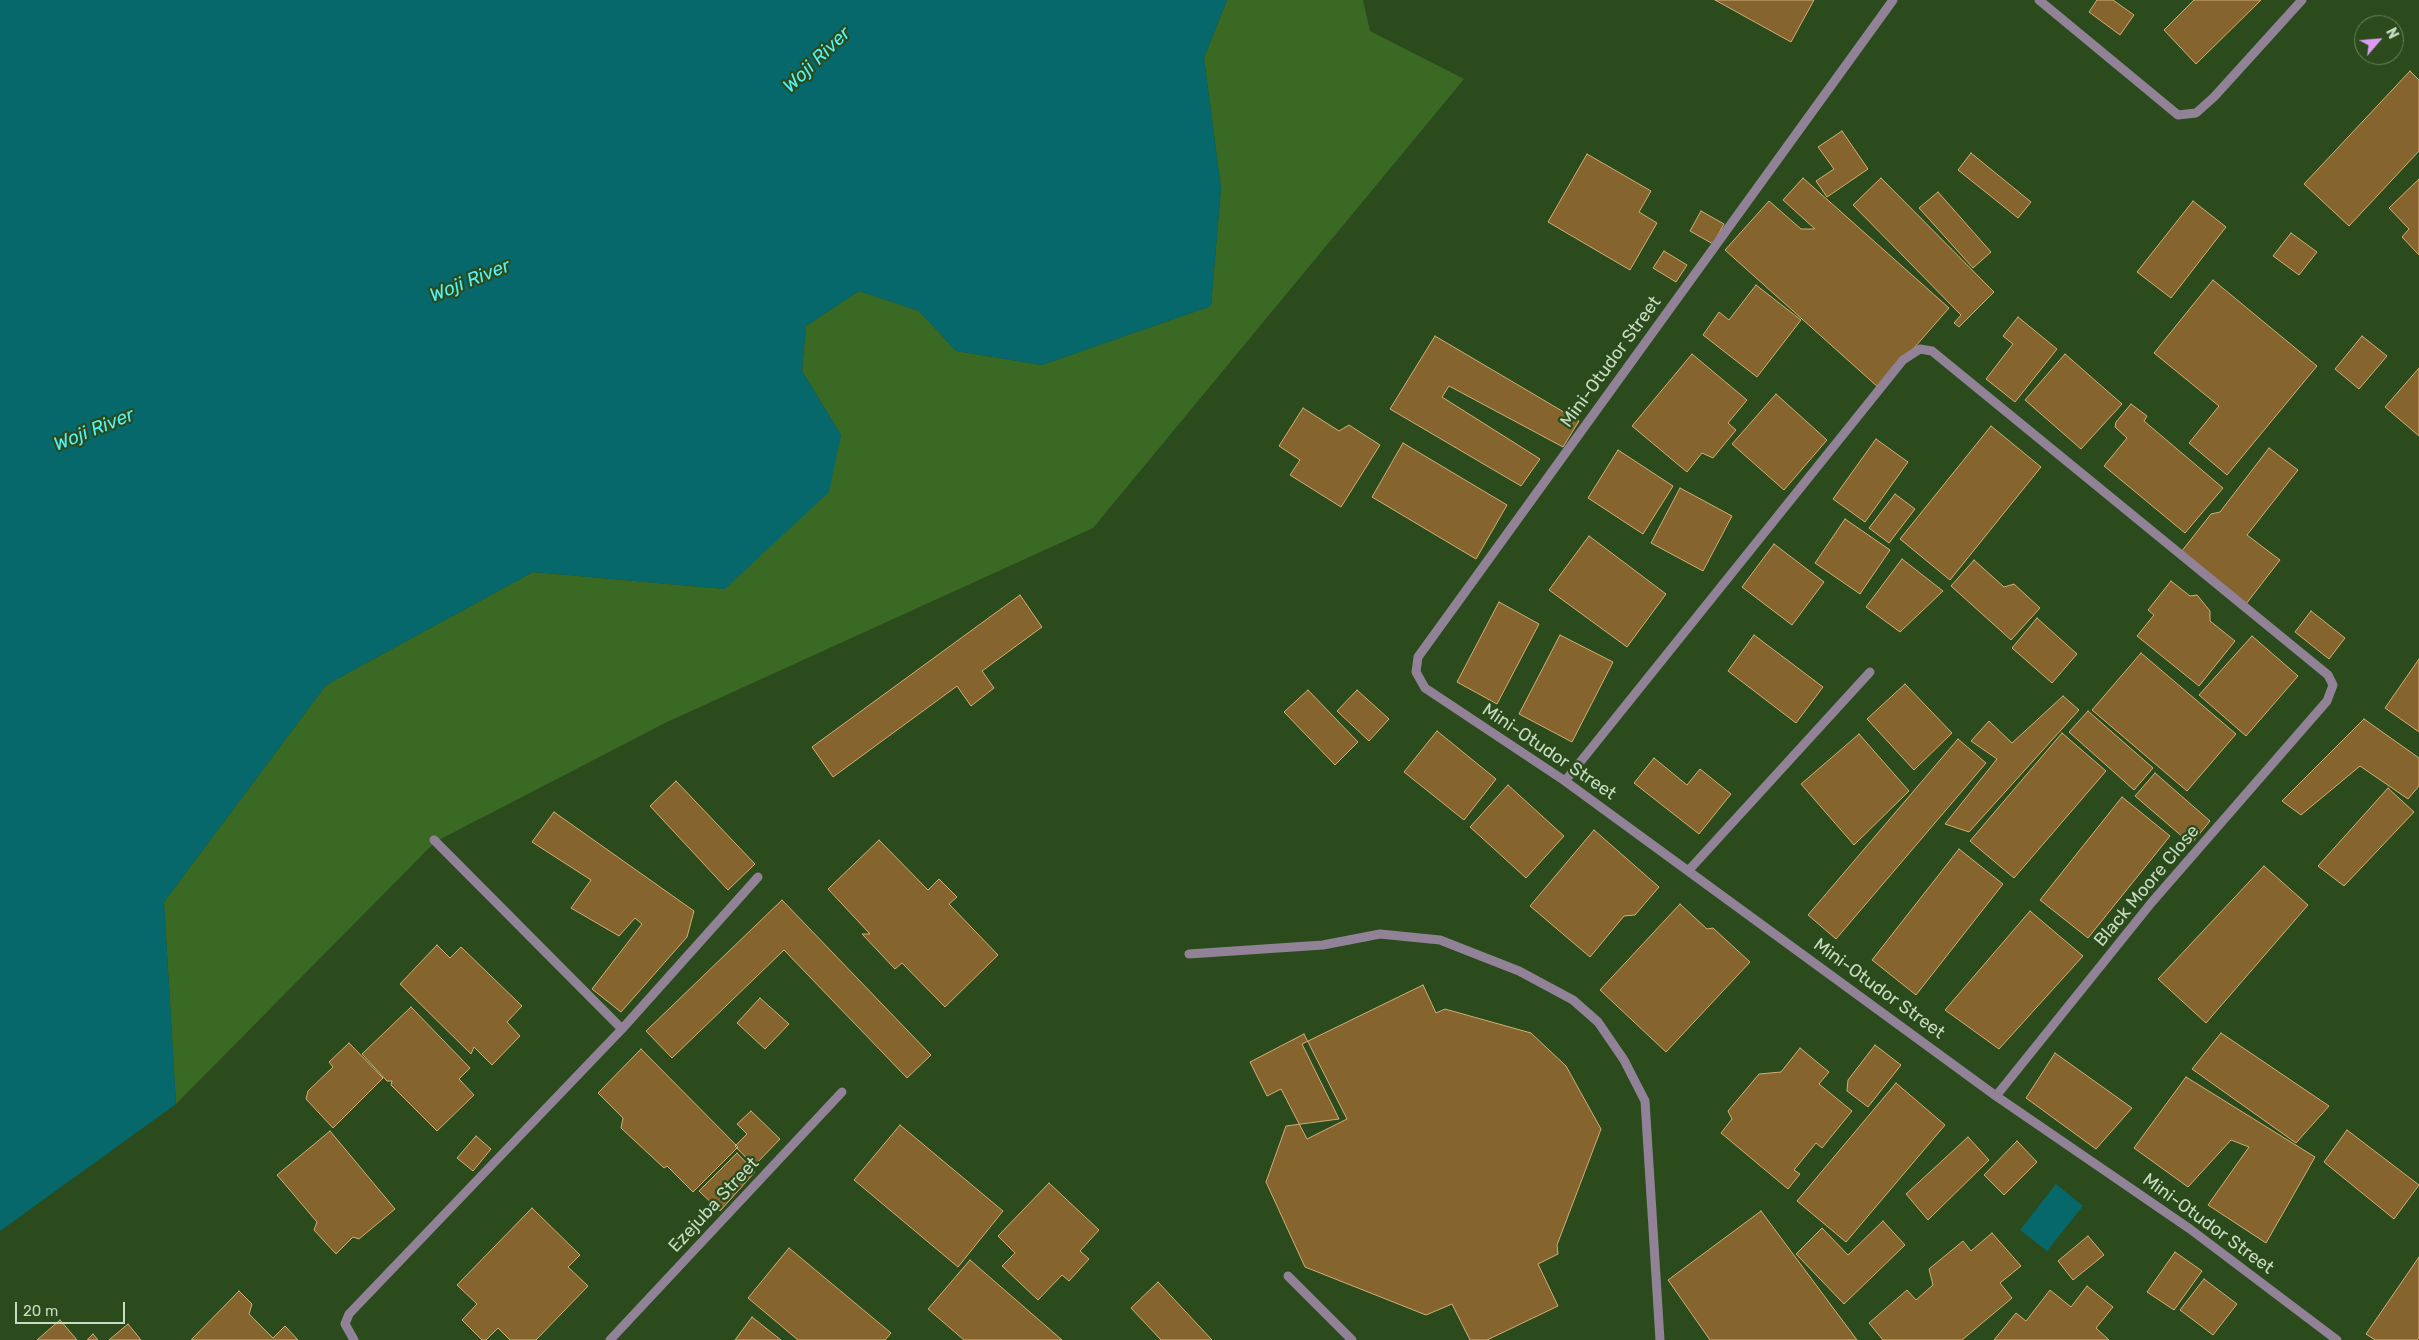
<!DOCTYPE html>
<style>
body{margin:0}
#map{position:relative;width:2419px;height:1340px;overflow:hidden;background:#2b4b1d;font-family:Rubik,sans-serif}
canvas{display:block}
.north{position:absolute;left:2354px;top:15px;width:50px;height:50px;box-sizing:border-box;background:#2b4b1d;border:1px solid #69855e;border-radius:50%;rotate:63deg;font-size:14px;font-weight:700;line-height:20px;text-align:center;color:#c7dbc0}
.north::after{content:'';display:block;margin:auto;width:18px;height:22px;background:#dd99f4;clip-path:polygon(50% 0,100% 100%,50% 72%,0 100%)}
.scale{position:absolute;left:15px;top:1302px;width:110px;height:22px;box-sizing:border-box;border:2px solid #c7dbc0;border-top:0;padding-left:6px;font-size:15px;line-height:18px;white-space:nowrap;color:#c7dbc0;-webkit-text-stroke:4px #2b4b1d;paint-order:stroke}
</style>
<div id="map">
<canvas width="2419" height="1340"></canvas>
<div class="north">N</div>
<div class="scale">20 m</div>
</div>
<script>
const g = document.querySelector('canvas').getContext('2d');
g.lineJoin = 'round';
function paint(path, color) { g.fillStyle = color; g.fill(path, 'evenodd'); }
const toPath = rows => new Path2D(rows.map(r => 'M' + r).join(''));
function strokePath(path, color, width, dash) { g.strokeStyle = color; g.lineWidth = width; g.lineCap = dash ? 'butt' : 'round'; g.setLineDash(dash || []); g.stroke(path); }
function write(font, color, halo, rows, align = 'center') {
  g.font = font + ' Rubik,sans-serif'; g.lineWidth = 4.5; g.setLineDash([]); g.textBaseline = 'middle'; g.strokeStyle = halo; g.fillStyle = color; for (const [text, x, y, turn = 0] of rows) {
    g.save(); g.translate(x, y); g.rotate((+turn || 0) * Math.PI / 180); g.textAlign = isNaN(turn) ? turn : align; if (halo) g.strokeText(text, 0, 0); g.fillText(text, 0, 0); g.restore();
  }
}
paint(toPath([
 [1227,0,1363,0,1370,31,1464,79,1093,528,667,722,435,842,176,1104,164,902,326,685,533,572,725,589,841,435,802,371,806,326,859,291,919,311,956,351,1042,365,1211,306,1221,188,1204,58]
]), '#3a6924');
paint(toPath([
 [0,0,1227,0,1204,58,1221,188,1211,306,1042,365,956,351,919,311,859,291,806,326,802,371,841,435,829,492,725,589,533,572,326,685,164,902,176,1104,0,1231],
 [2056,1184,2083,1206,2047,1251,2020,1230]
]), '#06686a');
const building = toPath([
 [1715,0,1814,0,1791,42,1715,0],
 [2097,0,2113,0,2134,15,2120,35,2089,12,2097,0],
 [2194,0,2261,0,2196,64,2164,30,2194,0],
 [2410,71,2419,80,2419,151,2349,226,2304,184,2410,71],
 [1842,131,1868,169,1827,197,1816,181,1834,169,1818,147,1842,131],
 [1971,153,2031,202,2018,218,1958,170,1971,153],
 [1587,154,1651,191,1639,212,1657,223,1630,270,1548,222,1587,154],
 [1803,178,1949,308,1879,388,1725,250,1769,201,1801,229,1815,229,1783,200,1803,178],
 [1881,178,1994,292,1959,327,1954,323,1961,315,1853,205,1881,178],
 [2419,179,2419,255,2402,237,2409,229,2389,208,2419,179],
 [1938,192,1991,252,1973,268,1919,208,1938,192],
 [2193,201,2226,227,2171,298,2137,272,2193,201],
 [1701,211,1724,224,1713,244,1690,231,1701,211],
 [2291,233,2317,252,2299,275,2273,256,2291,233],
 [1664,251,1687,265,1676,282,1653,268,1664,251],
 [2213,280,2317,366,2227,475,2189,443,2219,406,2154,353,2213,280],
 [1756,285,1801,320,1757,377,1703,335,1719,312,1729,320,1756,285],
 [2018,317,2057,349,2015,402,1986,379,2013,344,2003,336,2018,317],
 [1435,336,1579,421,1563,447,1449,386,1442,397,1540,459,1521,486,1390,409,1435,336],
 [2362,336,2387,356,2359,389,2335,369,2362,336],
 [1692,354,1747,400,1728,423,1736,430,1713,458,1702,453,1687,472,1632,426,1692,354],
 [2065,354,2122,404,2081,449,2025,400,2065,354],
 [2419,368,2419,436,2385,407,2419,368],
 [1776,394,1827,440,1784,490,1732,444,1776,394],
 [2131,404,2147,416,2144,421,2223,488,2185,533,2104,466,2127,438,2115,427,2116,422,2131,404],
 [1303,408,1339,431,1349,425,1380,445,1341,507,1290,475,1300,460,1279,446,1303,408],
 [1991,426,2041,467,1950,580,1900,539,1991,426],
 [1876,439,1908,462,1865,522,1833,499,1876,439],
 [1403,443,1507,505,1476,559,1372,497,1403,443],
 [2269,448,2298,470,2247,535,2280,560,2246,604,2181,552,2211,514,2220,512,2269,448],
 [1618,450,1673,486,1643,534,1588,498,1618,450],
 [1680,488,1732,516,1703,571,1651,543,1680,488],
 [1895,494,1915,509,1889,543,1869,528,1895,494],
 [1845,519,1890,550,1860,594,1815,563,1845,519],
 [1589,536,1666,594,1627,647,1549,590,1589,536],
 [1774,544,1824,582,1792,625,1742,587,1774,544],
 [1902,559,1943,591,1900,632,1866,607,1902,559],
 [1974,560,2004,587,2014,584,2040,608,2011,640,1951,586,1974,560],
 [2171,581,2190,596,2197,595,2210,611,2210,621,2235,641,2199,686,2137,636,2154,615,2148,610,2171,581],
 [1020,595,1042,627,982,671,994,688,971,706,957,686,833,777,812,747,1020,595],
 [1499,602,1539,624,1497,704,1457,682,1499,602],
 [2311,611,2345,638,2329,659,2295,632,2311,611],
 [2037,618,2077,654,2052,683,2012,648,2037,618],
 [1560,635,1613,662,1572,742,1519,714,1560,635],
 [1754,635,1823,687,1796,723,1728,671,1754,635],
 [2252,636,2298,676,2246,736,2199,695,2252,636],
 [2141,653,2236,734,2187,791,2092,710,2141,653],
 [2419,659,2419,732,2385,708,2419,659],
 [1905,684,1952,733,1914,770,1867,719,1905,684],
 [1308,690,1358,742,1335,765,1284,712,1308,690],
 [1357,690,1389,719,1369,741,1337,711,1357,690],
 [2063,696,2079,710,1969,832,1945,824,1997,759,1971,741,1989,721,2012,743,2063,696],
 [2088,711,2153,768,2134,790,2069,732,2088,711],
 [2364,719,2419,758,2419,786,2408,799,2360,766,2301,815,2282,801,2364,719],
 [1437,731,1496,779,1464,820,1404,772,1437,731],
 [2062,733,2106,771,2014,878,1970,841,2062,733],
 [1859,734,1909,791,1854,845,1801,784,1859,734],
 [1958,739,1986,763,1836,939,1808,915,1958,739],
 [1654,758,1687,785,1700,769,1731,794,1699,834,1634,783,1654,758],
 [2155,773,2210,821,2191,844,2135,796,2155,773],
 [676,781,755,864,728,890,650,806,676,781],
 [1508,785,1564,836,1526,878,1470,827,1508,785],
 [2388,788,2414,812,2344,886,2318,866,2388,788],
 [2122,797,2170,836,2088,938,2040,900,2122,797],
 [554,812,694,911,687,937,621,1012,592,989,642,924,635,918,619,936,571,908,591,880,532,842,554,812],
 [1594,830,1659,887,1635,915,1624,916,1590,957,1530,906,1594,830],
 [879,840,928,890,939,879,957,897,949,904,998,955,945,1007,902,963,895,969,862,934,870,934,828,889,879,840],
 [1959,849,2003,884,1916,995,1872,960,1959,849],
 [2264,866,2308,905,2206,1023,2158,979,2264,866],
 [782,900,931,1055,907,1078,784,950,672,1058,646,1031,782,900],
 [1680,904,1707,929,1713,928,1750,962,1666,1052,1600,990,1680,904],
 [2030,911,2083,956,1999,1049,1945,1010,2030,911],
 [437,945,450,958,461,947,522,1006,507,1022,520,1036,492,1065,474,1047,471,1054,400,984,437,945],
 [1423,985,1436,1013,1445,1009,1531,1033,1566,1066,1601,1129,1557,1245,1558,1254,1538,1264,1558,1306,1487,1340,1470,1340,1452,1304,1426,1315,1305,1267,1266,1182,1286,1126,1339,1119,1302,1044,1423,985],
 [760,998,789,1024,765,1049,737,1023,760,998],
 [411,1007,470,1068,459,1079,474,1095,437,1131,391,1085,392,1081,387,1081,362,1054,411,1007],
 [2221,1033,2329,1106,2296,1143,2192,1069,2221,1033],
 [1304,1034,1347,1119,1307,1139,1281,1089,1267,1096,1250,1062,1304,1034],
 [349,1043,383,1078,333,1128,306,1099,308,1091,333,1067,329,1062,349,1043],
 [1875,1045,1901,1065,1868,1107,1847,1091,1848,1080,1875,1045],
 [1800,1048,1829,1072,1819,1084,1852,1111,1822,1148,1816,1143,1794,1170,1800,1174,1788,1189,1721,1133,1732,1119,1728,1111,1759,1074,1781,1072,1800,1048],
 [641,1049,738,1147,693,1192,667,1166,664,1168,621,1128,623,1118,598,1093,641,1049],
 [2055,1053,2132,1108,2096,1149,2026,1098,2055,1053],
 [2186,1077,2315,1157,2266,1243,2208,1205,2249,1147,2231,1140,2188,1187,2134,1148,2186,1077],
 [1896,1083,1945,1125,1846,1242,1797,1201,1896,1083],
 [751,1111,780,1139,754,1166,735,1146,747,1134,737,1124,751,1111],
 [900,1125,1003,1211,958,1267,854,1180,900,1125],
 [2347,1130,2419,1185,2394,1219,2324,1162,2347,1130],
 [330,1131,395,1209,359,1239,353,1237,336,1254,314,1230,317,1222,277,1175,330,1131],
 [476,1136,491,1149,473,1171,457,1158,476,1136],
 [1968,1137,1989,1160,1928,1220,1906,1194,1968,1137],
 [2017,1141,2037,1162,2004,1195,1984,1175,2017,1141],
 [737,1153,755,1172,720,1211,699,1191,737,1153],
 [1049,1183,1099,1230,1080,1251,1089,1259,1069,1281,1062,1275,1038,1300,1002,1266,1015,1253,998,1236,1049,1183],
 [532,1208,580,1255,568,1267,588,1286,536,1340,510,1340,498,1328,486,1340,482,1340,462,1320,477,1304,457,1285,532,1208],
 [1761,1211,1857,1340,1710,1340,1668,1280,1761,1211],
 [1883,1221,1905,1245,1844,1304,1796,1254,1822,1228,1848,1255,1883,1221],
 [1992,1233,2021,1266,2000,1283,2012,1298,1962,1340,1883,1340,1869,1323,1907,1290,1916,1300,1933,1285,1929,1269,1963,1241,1971,1251,1992,1233],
 [2088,1236,2104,1255,2073,1280,2058,1261,2088,1236],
 [789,1248,891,1333,885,1340,798,1340,748,1298,789,1248],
 [2175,1252,2202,1271,2174,1310,2147,1292,2175,1252],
 [2419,1257,2419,1338,2417,1340,2375,1340,2366,1334,2419,1257],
 [970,1260,1062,1340,964,1340,928,1309,970,1260],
 [2204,1279,2237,1304,2213,1335,2180,1310,2204,1279],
 [1158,1282,1212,1340,1161,1340,1131,1308,1158,1282],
 [2087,1286,2113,1307,2096,1328,2109,1340,1994,1340,2016,1313,2026,1321,2050,1290,2071,1307,2087,1286],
 [239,1291,252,1304,249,1314,273,1338,285,1326,298,1340,191,1340,239,1291],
 [752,1317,781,1340,735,1340,752,1317],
 [60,1320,77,1340,37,1340,60,1320],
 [128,1324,141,1340,109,1340,128,1324],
 [93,1334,98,1340,87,1340,93,1334]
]);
paint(building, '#85642e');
strokePath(building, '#d2ae77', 1);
strokePath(toPath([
 [1893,0,1418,657,1416,672,1425,688,1565,781,1996,1096,2190,1229,2337,1340],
 [2039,0,2178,115,2196,113,2214,97,2302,0],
 [1565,781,1903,360,1920,349,1932,351,2328,675,2333,685,2327,701,2152,902,1996,1096],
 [434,840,622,1029],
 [1689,870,1870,672],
 [1189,954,1323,945,1380,934,1440,940,1519,971,1573,1000,1598,1022,1624,1060,1645,1101,1660,1340],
 [1288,1276,1352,1340],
 [354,1340,345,1324,349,1314,622,1029,758,877],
 [610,1340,842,1092]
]), '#928297', 9);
write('18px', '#c7dbc0', '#2b4b1d', [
 ["Mini-Otudor Street",1611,362,-54],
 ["Mini-Otudor Street",1549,752,34],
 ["Black Moore Close",2147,886,-50],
 ["Mini-Otudor Street",1879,989,36],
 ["Ezejuba Street",714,1205,-47],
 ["Mini-Otudor Street",2208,1224,36]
]);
write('italic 19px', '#54f1f5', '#2b4b1d', [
 ["Woji River",817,60,-44],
 ["Woji River",470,281,-22],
 ["Woji River",94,430,-22]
]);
</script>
